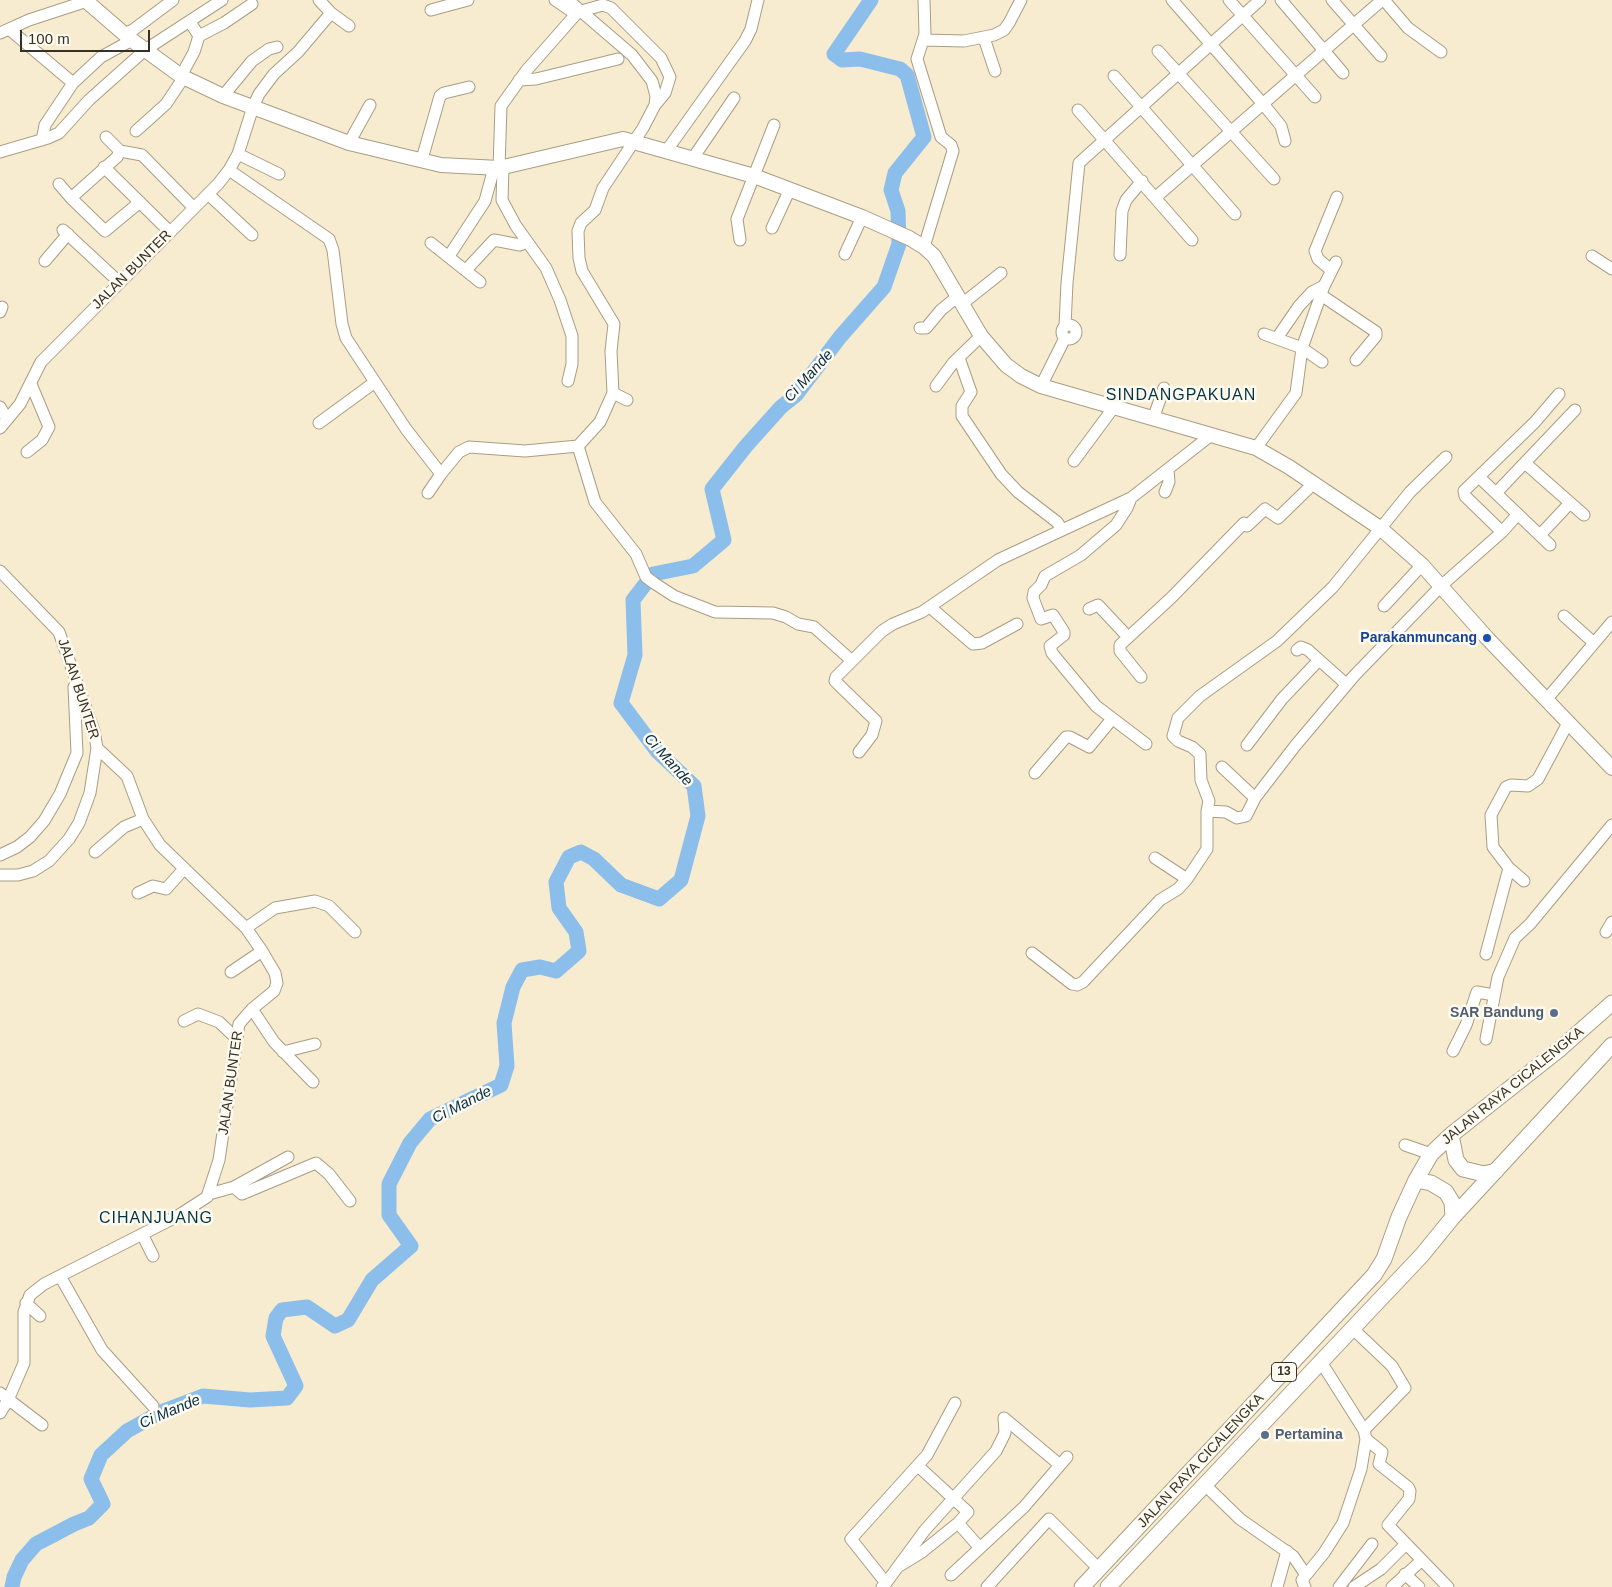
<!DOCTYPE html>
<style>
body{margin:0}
#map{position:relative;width:1612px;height:1587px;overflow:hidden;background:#f8ecd0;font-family:Arial,sans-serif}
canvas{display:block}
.scale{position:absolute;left:20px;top:30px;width:130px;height:22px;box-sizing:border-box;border:2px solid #363126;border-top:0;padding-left:6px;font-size:15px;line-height:18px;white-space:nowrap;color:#363126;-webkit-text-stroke:4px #fffaef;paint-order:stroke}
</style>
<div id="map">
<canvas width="1612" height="1587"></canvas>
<div class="scale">100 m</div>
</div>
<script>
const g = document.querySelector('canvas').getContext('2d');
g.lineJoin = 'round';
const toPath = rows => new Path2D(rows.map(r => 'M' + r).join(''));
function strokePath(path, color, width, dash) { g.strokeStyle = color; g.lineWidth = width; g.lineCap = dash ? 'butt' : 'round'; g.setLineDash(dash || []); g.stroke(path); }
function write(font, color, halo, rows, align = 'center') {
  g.font = font + ' Arial,sans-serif'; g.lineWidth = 5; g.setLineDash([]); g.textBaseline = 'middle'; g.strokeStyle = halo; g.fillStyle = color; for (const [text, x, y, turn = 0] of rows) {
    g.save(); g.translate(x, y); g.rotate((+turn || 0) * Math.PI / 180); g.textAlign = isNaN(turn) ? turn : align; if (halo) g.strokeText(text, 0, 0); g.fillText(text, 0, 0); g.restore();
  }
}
strokePath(toPath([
 [12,1587,14,1577,22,1560,36,1544,74,1524,89,1518,103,1504,91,1479,101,1455,127,1431,161,1412,203,1396,250,1400,287,1398,296,1386,273,1336,276,1318,282,1310,307,1307,335,1326,348,1320,372,1280,411,1246,389,1215,389,1184,410,1143,430,1119,501,1085,507,1066,504,1023,513,987,522,970,540,967,556,971,579,951,576,932,559,908,556,882,569,857,581,852,594,859,621,885,659,899,681,880,698,816,694,786,657,751,621,703,635,655,633,600,653,574,693,566,724,540,712,489,746,446,781,407,796,395,840,337,884,287,899,244,898,211,891,190,895,173,924,137,907,75,900,69,860,59,842,60,834,54,871,0]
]), '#8bbeea', 15);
const minor = toPath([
 [319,0,331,13,349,26],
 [555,0,574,13,603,5,611,8,661,58,670,77,665,93,655,105],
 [924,0,925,34,917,59,941,137,951,145,953,151,924,247],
 [1172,0,1264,105,1281,126,1285,141],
 [1229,0,1315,97],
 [1281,0,1343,73],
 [1332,0,1381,56],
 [1384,0,1408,28,1441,52],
 [431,10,468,0],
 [192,25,199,36,224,23,252,4],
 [9,29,73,83],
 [0,33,29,20,87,1],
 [124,34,133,30,173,0],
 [984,38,995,71],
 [923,40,964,41,994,35,1004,30,1009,23,1021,0],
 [1158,51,1274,179],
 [181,76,194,52,199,36],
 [1114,76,1235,214],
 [519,80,536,79,618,59],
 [223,96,252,61,269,49,277,47],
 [1078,110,1192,240],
 [136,131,166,104,184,77],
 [42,140,45,125,73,83,101,57,132,40],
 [349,143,370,105],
 [667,150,745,41,751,29,758,0],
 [120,151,142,155,194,208],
 [0,152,48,138,59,133,89,100,145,50,222,0],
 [238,154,279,174],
 [693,158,734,98],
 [422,159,440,96,444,93,469,87],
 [104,167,170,232],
 [499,168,501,106,526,71,577,13],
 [503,168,502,200,516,226,546,268,560,300,572,336,572,364,568,381],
 [229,170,329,239,333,250,342,324,346,338,406,429,441,474,428,493],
 [59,184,71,198,117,157,120,151,106,137],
 [208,194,252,235],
 [1156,197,1382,0],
 [71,198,105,231,140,202],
 [772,228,790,189],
 [63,230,119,282],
 [740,240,737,219,774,125],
 [431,243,480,282],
 [845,254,862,217],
 [1120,255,1122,211,1126,200,1142,181],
 [449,256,485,201,494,168],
 [1592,256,1612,269],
 [45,261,68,234],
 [466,270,494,240,520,245,527,242],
 [1331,270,1318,259,1315,251,1337,197],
 [1321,295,1376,332,1376,336,1356,360],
 [962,304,1001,273],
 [0,312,2,307],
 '1062 332a7 7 0 1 1 14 0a7 7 0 1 1-14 0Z',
 [1065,326,1067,283,1079,163,1260,0],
 [920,328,926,328,941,310,958,296],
 [1264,334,1302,348,1322,362],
 [1277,338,1299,306,1312,292,1324,286],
 [959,358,971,392,962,406,962,416,1001,474,1018,492,1057,522,1062,530],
 [936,386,953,363,981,336],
 [1041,386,1065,338],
 [613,393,627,400],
 [0,407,7,419],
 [1153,419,1164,388],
 [319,423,375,382],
 [0,428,20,404,41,362,218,184,229,170,238,154,253,107,259,94,274,74,298,52,331,13],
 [578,446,595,502,636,554,646,577,654,583,674,596,715,612,773,613,786,617,798,624,814,627,851,660],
 [1256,448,1296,393,1302,348,1324,286,1336,262],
 [27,452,42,440,49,427,31,384],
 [1074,461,1114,407],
 [1525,463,1584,515],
 [441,474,459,452,469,447,525,451,578,446,600,422,613,393,611,351,614,324,582,271,579,258,578,231,581,223,595,210,603,188,643,128,655,105,656,96,652,81,632,55,568,0],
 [1479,477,1550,545],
 [1165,492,1169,482,1168,470],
 [1496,493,1575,410],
 [1131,498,1127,508,1116,525,1081,555,1045,576,1041,585,1034,592,1033,598,1041,619,1053,615,1064,632,1064,635,1050,646,1052,653,1096,706,1146,744],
 [1502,532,1465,496,1464,491,1535,422,1559,394],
 [1540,535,1570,503],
 [0,571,59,632,94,731,97,748,127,776,143,819,160,845,246,928,262,951,275,973,277,983,274,991,252,1009,239,1024,219,1160,207,1197,176,1217,44,1284,30,1295,24,1312,24,1363,8,1400,0,1413],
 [1384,606,1422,565],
 [930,607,973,644,982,643,1017,624],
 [1089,609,1098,605,1128,637],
 [1564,616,1594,643],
 [1297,650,1301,647,1308,650,1346,684],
 [1141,677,1120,651,1120,645,1172,597,1244,523,1247,526,1265,509,1278,518,1314,483],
 [1546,700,1612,622],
 [1247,745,1282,699,1319,660],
 [859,752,872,735,876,721,840,686,835,681,836,677,882,631,893,624,922,612,998,560,1131,498,1210,436],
 [1222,767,1255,798],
 [1035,773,1066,737,1070,737,1089,747,1112,719],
 [1207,811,1209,801,1201,780,1200,754,1192,747,1178,741,1173,736,1178,718,1200,696,1277,641,1333,587,1410,492,1446,457],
 [95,852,124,827,143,819],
 [0,855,17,847,30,837,44,821,60,794,77,753,74,687],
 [1155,858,1187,879],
 [1509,868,1524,881],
 [0,875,18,875,33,871,49,861,69,839,79,823,90,793,97,748],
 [138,893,153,886,166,889,184,869],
 [246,928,275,908,315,901,329,906,355,932],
 [1606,932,1612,922],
 [1032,953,1072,984,1077,985,1083,982,1160,900,1178,889,1187,879,1207,849,1207,811,1226,812,1237,818,1246,816,1255,798,1295,746,1354,676,1441,586,1502,532,1518,514],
 [1486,954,1509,868,1493,847,1491,815,1506,787,1511,785,1528,786,1538,779,1568,723],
 [231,972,262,951],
 [252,1009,274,1042,313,1082],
 [184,1021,198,1014,219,1022,236,1038],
 [1486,1039,1498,977,1515,938,1530,924,1612,825],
 [1453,1051,1466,1025,1477,992,1494,995],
 [283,1052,315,1044],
 [1405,1145,1431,1154],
 [234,1187,242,1194,316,1163,329,1174,350,1201],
 [209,1194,234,1187,288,1157],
 [142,1234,153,1256],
 [60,1276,102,1350,153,1406],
 [26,1303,40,1316],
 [1352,1328,1392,1366,1405,1388,1364,1430],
 [0,1393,42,1425],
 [1004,1418,1060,1465],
 [1366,1439,1382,1452,1379,1464,1408,1487,1410,1491,1409,1499,1388,1525,1448,1587],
 [918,1466,968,1512,958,1523,980,1548],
 [1205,1485,1240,1519,1293,1556,1306,1575],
 [901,1565,922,1552,958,1523],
 [1405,1574,1419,1587],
 [951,1575,1024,1507,1067,1457],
 [886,1583,925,1530,996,1451,1005,1433,1004,1418],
 [882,1587,886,1583,851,1539,927,1455,955,1403],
 [987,1587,1049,1519,1099,1569],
 [1277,1587,1287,1551],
 [1305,1587,1302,1580,1324,1553,1343,1523,1361,1469,1366,1439,1364,1430,1321,1362],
 [1339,1587,1372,1544],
 [1354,1587,1381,1569,1406,1544],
 [1392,1587,1421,1561]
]);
const major = toPath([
 [85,0,129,38,181,76,223,96,349,143,441,165,499,168,623,139,754,176,862,217,909,238,924,247,934,256,981,336,1006,365,1021,376,1041,386,1256,448,1289,467,1380,528,1422,565,1487,638,1612,768]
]);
const highway = toPath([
 [1451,1135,1456,1160,1463,1169,1484,1174,1496,1171],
 [1416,1180,1431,1183,1446,1192,1452,1202,1453,1217],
 [1082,1587,1374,1275,1384,1259,1399,1217,1416,1180,1431,1154,1451,1135,1561,1048,1612,1003],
 [1108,1587,1422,1255,1453,1217,1612,1045]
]);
strokePath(minor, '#a99d83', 13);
strokePath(major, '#a99d83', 16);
strokePath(highway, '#a99d83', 17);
strokePath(minor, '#fff', 11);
strokePath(major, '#fff', 14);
strokePath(highway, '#fff', 15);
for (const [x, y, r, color] of [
 [1487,638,5,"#1a4fb4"],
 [1554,1013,5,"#5c6f8a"],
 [1265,1435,5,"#5c6f8a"]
]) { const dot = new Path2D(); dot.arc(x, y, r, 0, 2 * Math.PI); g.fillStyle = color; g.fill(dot); strokePath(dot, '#fffaef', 2); }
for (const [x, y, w] of [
 [1284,1372,25]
]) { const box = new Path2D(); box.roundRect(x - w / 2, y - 9.5, w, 19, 4); g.fillStyle = '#fffaef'; g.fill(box); strokePath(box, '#363126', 1); }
write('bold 12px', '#363126', null, [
 ["13",1284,1372]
]);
write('14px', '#363126', '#fffaef', [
 ["JALAN BUNTER",132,270,-45],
 ["JALAN BUNTER",78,689,72],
 ["JALAN BUNTER",231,1083,-82],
 ["JALAN RAYA CICALENGKA",1513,1086,-39],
 ["JALAN RAYA CICALENGKA",1201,1461,-47]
]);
write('bold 14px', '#164399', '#fffaef', [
 ["Parakanmuncang",1477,638]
], 'right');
write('bold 14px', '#4e5e75', '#fffaef', [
 ["SAR Bandung",1544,1013],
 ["Pertamina",1275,1435,"left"]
], 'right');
write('italic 15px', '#032c48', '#fffaef', [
 ["Ci Mande",809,376,-48],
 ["Ci Mande",668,760,48],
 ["Ci Mande",462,1105,-27],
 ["Ci Mande",170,1412,-23]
]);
g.letterSpacing = '1px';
write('16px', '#003747', '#fffaef', [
 ["SINDANGPAKUAN",1181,396],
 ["CIHANJUANG",156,1219]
]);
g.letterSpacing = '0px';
</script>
